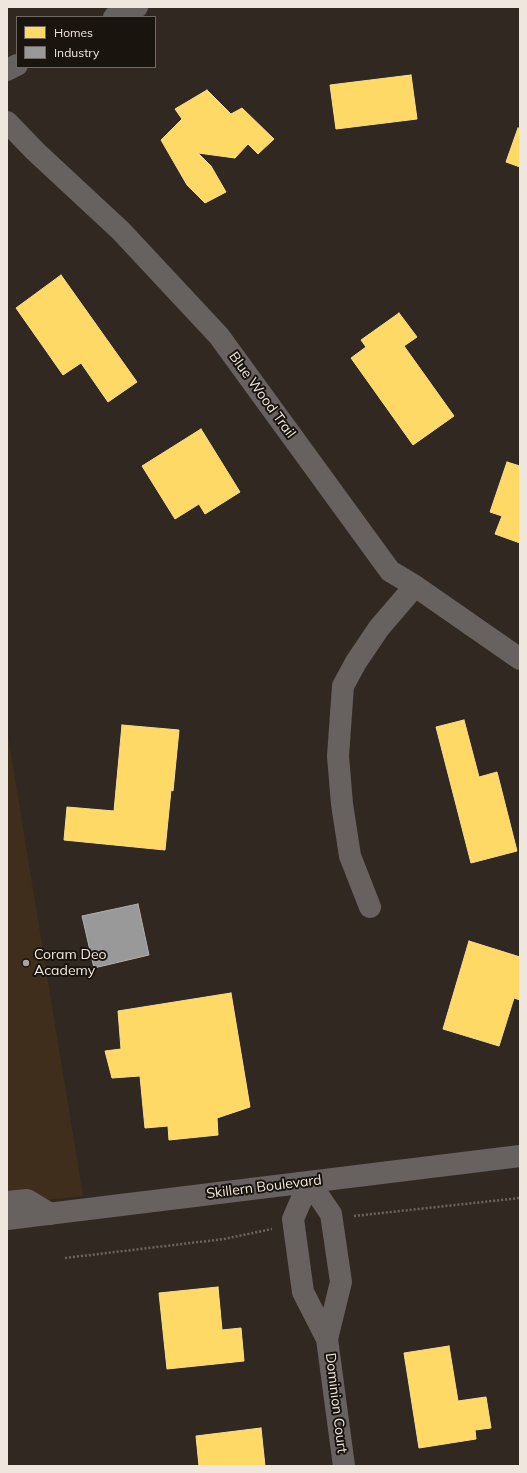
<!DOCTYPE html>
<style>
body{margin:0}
#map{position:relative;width:527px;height:1473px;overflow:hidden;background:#312921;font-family:Mulish,sans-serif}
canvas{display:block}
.frame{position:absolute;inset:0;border:8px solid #efe6dd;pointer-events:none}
.legend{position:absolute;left:16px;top:16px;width:140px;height:52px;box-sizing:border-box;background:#1a140e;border:1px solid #6f6861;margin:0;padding:5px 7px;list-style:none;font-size:12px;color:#efe6dd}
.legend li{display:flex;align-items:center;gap:8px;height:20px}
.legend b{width:20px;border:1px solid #6f6861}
</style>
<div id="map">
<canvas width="527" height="1473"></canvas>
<div class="frame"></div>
<ul class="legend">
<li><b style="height:11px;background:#ffd966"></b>Homes</li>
<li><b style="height:11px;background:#999"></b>Industry</li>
</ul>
</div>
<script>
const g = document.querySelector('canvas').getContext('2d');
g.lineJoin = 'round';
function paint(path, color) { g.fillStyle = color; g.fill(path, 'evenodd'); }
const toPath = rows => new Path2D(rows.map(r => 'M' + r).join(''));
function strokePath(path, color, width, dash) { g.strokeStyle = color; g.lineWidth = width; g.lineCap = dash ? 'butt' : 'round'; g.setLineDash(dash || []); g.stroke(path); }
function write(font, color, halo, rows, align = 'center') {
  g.font = font + ' Mulish,sans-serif'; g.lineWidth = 4; g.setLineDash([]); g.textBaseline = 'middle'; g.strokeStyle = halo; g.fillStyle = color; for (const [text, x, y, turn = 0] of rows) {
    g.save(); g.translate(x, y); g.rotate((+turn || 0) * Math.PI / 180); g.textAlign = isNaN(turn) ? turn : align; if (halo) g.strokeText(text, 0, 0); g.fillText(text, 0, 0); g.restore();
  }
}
paint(toPath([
 [7,730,83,1196,7,1204]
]), '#3f2e1c');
const homes = toPath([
 [411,75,417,119,336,129,330,85,411,75],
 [207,90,231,114,242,108,274,139,258,154,248,144,235,158,198,153,211,166,226,192,205,203,187,185,161,140,182,119,175,109,207,90],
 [518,128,520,129,520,167,506,162,518,128],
 [61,275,137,382,108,402,81,363,63,375,16,308,61,275],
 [399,313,417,337,404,346,454,416,413,445,351,358,366,347,361,340,399,313],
 [201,429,240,492,205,514,199,504,175,519,142,466,201,429],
 [507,462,520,466,520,543,495,534,502,516,490,512,507,462],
 [464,720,479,777,497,772,517,851,471,863,436,727,464,720],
 [122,725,179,730,173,791,171,790,165,850,64,840,67,807,114,811,122,725],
 [469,941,520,957,520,1000,514,998,499,1046,443,1029,469,941],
 [231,993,250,1107,217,1118,218,1135,169,1140,168,1126,145,1128,140,1076,112,1078,105,1051,121,1049,118,1011,231,993],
 [218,1287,222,1330,241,1328,244,1361,167,1369,159,1293,218,1287],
 [449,1346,458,1401,486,1397,491,1428,475,1430,476,1439,419,1448,404,1353,449,1346],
 [261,1428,265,1466,199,1466,196,1436,261,1428]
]);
paint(homes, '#ffd966');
strokePath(homes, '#fadd8a', 1);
const industry = toPath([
 [138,904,149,955,94,968,82,916,138,904]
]);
paint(industry, '#999');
strokePath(industry, '#b3b0ad', 1);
strokePath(toPath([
 [354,1216,520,1198],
 [65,1258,224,1239,272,1229]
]), '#6b6562', 2.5, [2, 2]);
strokePath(toPath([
 [114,17,137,7],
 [7,70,17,65],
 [7,122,35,151,121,231,219,336,390,571,415,586,520,659],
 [370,907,350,856,342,804,338,756,343,686,356,662,379,628,415,586],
 [309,1182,293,1219,303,1292,327,1339,344,1466],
 [309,1182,331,1214,341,1282,327,1339],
 [7,1202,27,1200,50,1214],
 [7,1219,520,1156]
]), '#67615f', 22);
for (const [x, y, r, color] of [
 [26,963,4,"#aca49b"]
]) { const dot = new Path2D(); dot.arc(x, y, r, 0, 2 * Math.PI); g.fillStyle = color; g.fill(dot); strokePath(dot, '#1a140e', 1.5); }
write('14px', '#efe6dd', '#1a140e', [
 ["Blue Wood Trail",262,395,54],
 ["Skillern Boulevard",264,1187,-7],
 ["Dominion Court",336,1403,83]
]);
write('14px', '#efe6dd', '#1a140e', [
 ["Coram Deo",34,955],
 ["Academy",34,971]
], 'left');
</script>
